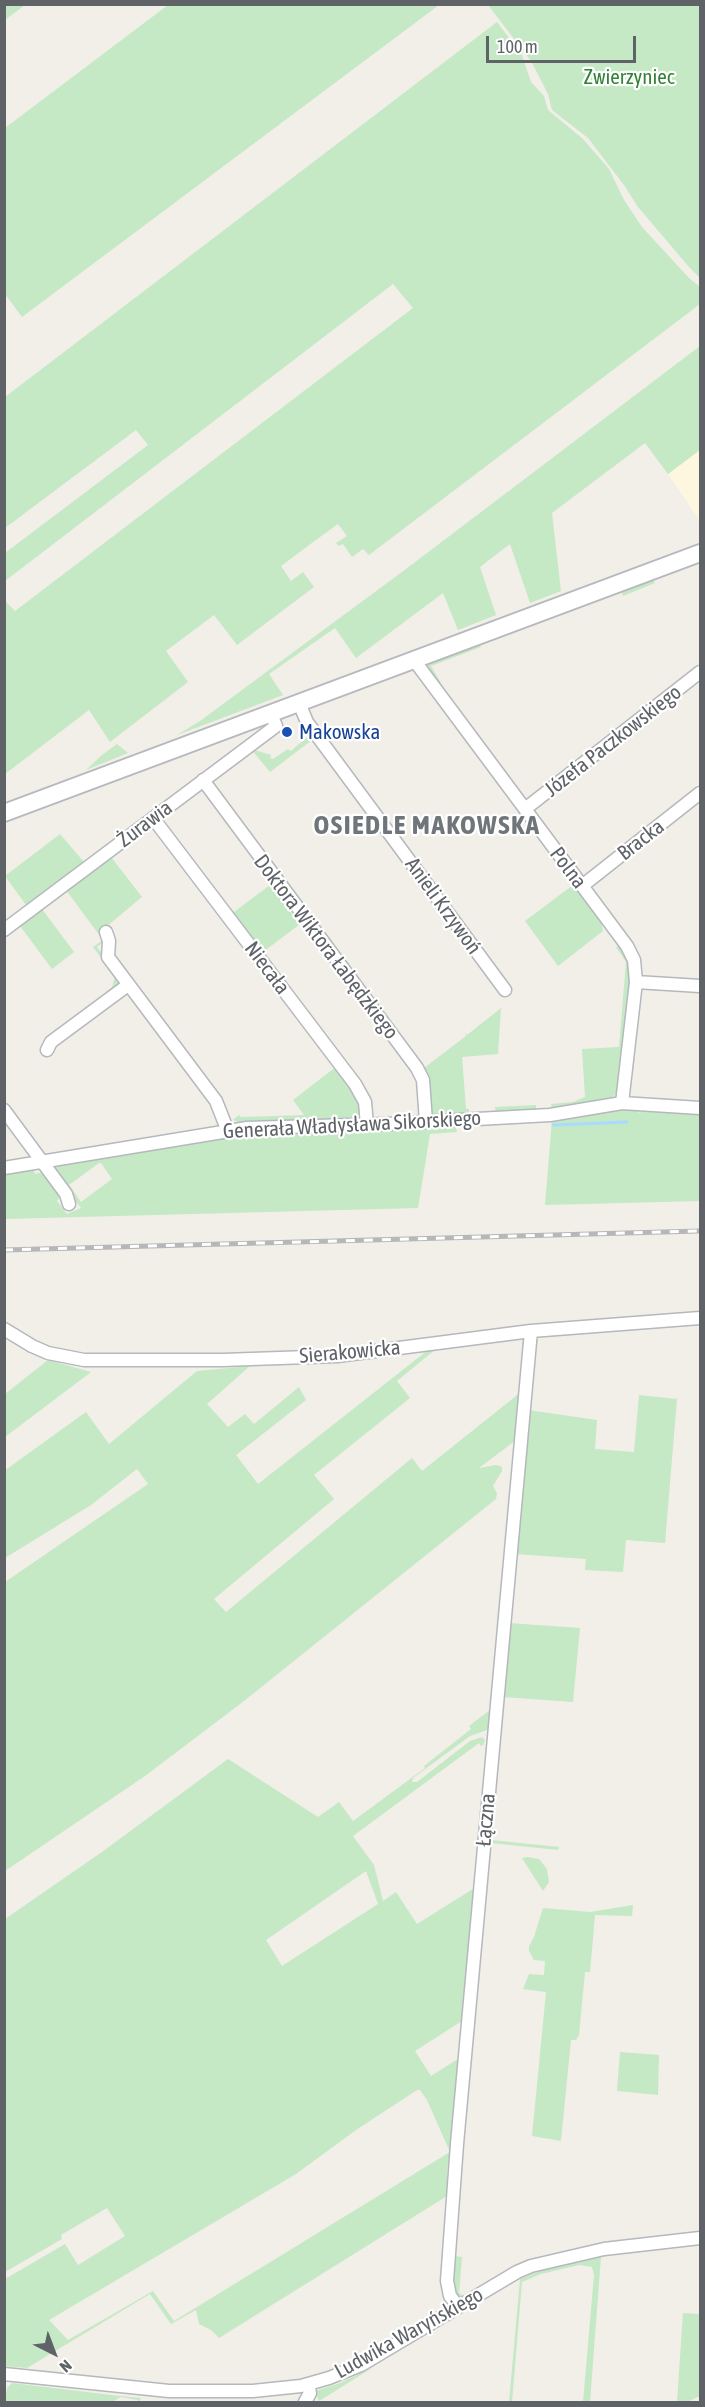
<!DOCTYPE html>
<meta charset="utf-8">
<style>
body{margin:0}
#map{position:relative;width:705px;height:2407px;overflow:hidden;background:#f1efe8;font-family:"Asap Condensed",sans-serif}
canvas{display:block}
.frame{position:absolute;inset:0;border:6px solid #5f6368;pointer-events:none}
.north{position:absolute;left:24px;top:2323px;width:60px;height:60px;-webkit-text-stroke:4px #fff;paint-order:stroke;rotate:138deg;font-size:16px;font-weight:700;line-height:24px;text-align:center;color:#5f6368}
.north::after{content:'';display:block;margin:auto;width:21px;height:27px;background:#5f6368;clip-path:polygon(50% 0,100% 100%,50% 72%,0 100%)}
.scale{position:absolute;left:486px;top:36px;width:150px;height:27px;box-sizing:border-box;border:3px solid #5f6368;border-top:0;padding-left:8px;font-size:18px;line-height:21px;white-space:nowrap;color:#5f6368;-webkit-text-stroke:4px #fff;paint-order:stroke}
</style>
<div id="map">
<canvas width="705" height="2407"></canvas>
<div class="frame"></div>
<div class="north">N</div>
<div class="scale">100 m</div>
</div>
<script>
const g = document.querySelector('canvas').getContext('2d');
g.lineJoin = 'round';
function paint(path, color) { g.fillStyle = color; g.fill(path, 'evenodd'); }
const toPath = rows => new Path2D(rows.map(r => 'M' + r).join(''));
function strokePath(path, color, width, dash) { g.strokeStyle = color; g.lineWidth = width; g.lineCap = dash ? 'butt' : 'round'; g.setLineDash(dash || []); g.stroke(path); }
function write(font, color, halo, rows, align = 'center') {
  g.font = font + ' "Asap Condensed",sans-serif'; g.lineWidth = 4.5; g.setLineDash([]); g.textBaseline = 'middle'; g.strokeStyle = halo; g.fillStyle = color; for (const [text, x, y, turn = 0] of rows) {
    g.save(); g.translate(x, y); g.rotate((+turn || 0) * Math.PI / 180); g.textAlign = isNaN(turn) ? turn : align; if (halo) g.strokeText(text, 0, 0); g.fillText(text, 0, 0); g.restore();
  }
}
paint(toPath([
 [700,450,700,521,668,474]
]), '#fef7e0');
paint(toPath([
 [5,4,25,4,25,5,5,20],
 [168,5,439,5,22,317,5,294,5,128],
 [488,5,700,5,700,278,689,267,638,207,624,185,588,138,552,110,548,94,531,61],
 [497,22,522,55,531,82,544,96,548,110,583,139,609,169,624,200,642,227,689,278,700,287,700,304,369,555,363,549,352,557,343,544,339,546,336,543,347,536,338,524,320,537,281,566,291,581,303,572,314,587,237,645,214,615,166,651,188,682,110,742,89,710,5,774,5,601,15,611,413,308,393,284,5,581,5,553,148,445,136,430,5,528,5,397],
 [700,346,700,450,668,474,645,443,552,513,561,591,530,603,510,544,480,567,496,615,458,630,443,593,356,658,335,628,269,674,283,695,177,735,200,721,402,572],
 [652,578,655,583,623,596,621,590],
 [479,643,481,647,431,666,441,683,438,683,425,666,425,663],
 [311,734,324,755,312,740,270,772,251,749,271,755,270,758,273,759,288,749,291,751],
 [117,744,128,753,86,770,102,755],
 [60,834,84,862,26,905,5,876],
 [111,857,142,897,100,932,104,941,97,947,119,978,120,984,110,994,107,991,112,987,115,976,93,947,103,940,66,890],
 [270,885,300,924,263,952,279,973,277,975,228,910,230,908,234,912],
 [573,885,601,922,603,931,558,966,525,921],
 [42,909,74,952,52,969,20,926],
 [620,946,627,957,632,972,617,1093,608,1101,552,1111,551,1104,573,1102,585,1097,582,1049,619,1047,626,962,616,947],
 [501,1008,498,1054,462,1057,466,1109,469,1109,469,1116,434,1117,430,1114,424,1068,466,1036,465,1033,467,1035],
 [337,1066,357,1094,361,1113,352,1121,243,1124,233,1120,239,1115,241,1117,304,1115,293,1100],
 [536,1105,536,1112,496,1115,495,1107],
 [628,1107,637,1109,639,1113,643,1110,700,1111,700,1201,545,1205,552,1119],
 [455,1125,457,1132,430,1134,418,1208,5,1219,5,1172,32,1167,35,1174,44,1172,61,1195,57,1201,67,1214,81,1208,54,1173,54,1165,230,1134],
 [99,1163,101,1163,112,1179,81,1202,69,1185],
 [436,1349,397,1381,410,1398,314,1475,334,1499,214,1599,226,1612,412,1458,422,1471,521,1392,516,1413,516,1440,479,1468,496,1465,502,1467,502,1471,493,1486,497,1493,496,1499,244,1701,145,1776,5,1871,5,1582,148,1484,137,1469,91,1505,5,1558,4,1471,86,1412,109,1444,197,1371,250,1366,207,1404,228,1427,245,1414,254,1424,299,1387,306,1400,236,1455,258,1484,428,1350],
 [48,1360,91,1372,5,1437,5,1394],
 [639,1395,677,1399,665,1543,626,1540,623,1572,585,1570,586,1559,515,1554,528,1410,597,1420,595,1449,634,1452],
 [509,1623,580,1628,573,1702,503,1697],
 [490,1710,491,1719,487,1730,470,1736,413,1778,412,1782,417,1782,470,1741,482,1737,485,1740,483,1745,481,1746,479,1743,353,1836,374,1865,383,1901,396,1892,417,1924,476,1887,465,2019,415,2051,431,2076,461,2057,447,2173,447,2196,219,2338,211,2330,199,2324,196,2310,171,2324,150,2294,27,2368,5,2366,5,2279,65,2244,78,2265,125,2236,107,2208,61,2235,62,2239,5,2272,5,1919,102,1852,228,1759,318,1817,339,1802,353,1821,425,1768,424,1766,471,1729,469,1726],
 [366,1871,378,1904,282,1966,266,1940],
 [417,2090,420,2090,427,2100,450,2152,174,2321,153,2291,68,2340,49,2320,296,2174,356,2130],
 [491,1840,559,1847,558,1850,491,1843],
 [527,1857,539,1859,547,1869,549,1882,543,1891,522,1858],
 [633,1905,632,1916,595,1915,590,1972,585,1972,579,2035,576,2040,571,2040,561,2141,532,2136,546,1992,523,1989,529,1974,544,1975,545,1961,534,1960,529,1951,529,1946,534,1937,543,1908,590,1912],
 [620,2052,659,2055,658,2095,617,2091],
 [454,2256,462,2257,459,2293,466,2297,462,2298,455,2293,451,2283],
 [601,2257,590,2402,583,2402,594,2275,592,2267,579,2265,541,2274,522,2282,512,2402,509,2402,520,2279,553,2266],
 [683,2313,700,2314,700,2396,687,2402,677,2402],
 [372,2368,319,2401,315,2391,340,2383],
 [12,2383,120,2396,141,2398,139,2402,138,2400,121,2397,112,2402,5,2402,7,2388]
]), '#c5e8c5');
strokePath(toPath([
 [553,1125,627,1122]
]), '#aadaff', 3);
const street = toPath([
 [414,660,627,946,634,960,636,982,622,1103],
 [299,703,307,722,505,990],
 [203,780,417,1068,423,1080,426,1122],
 [525,809,700,672],
 [153,818,355,1084,365,1102,367,1125],
 [582,886,700,793],
 [4,930,276,726,271,714],
 [106,932,109,941,108,957,216,1101,227,1129],
 [636,982,700,986],
 [47,1050,51,1042,128,985],
 [4,1110,66,1194,69,1204],
 [4,1168,247,1128,386,1124,550,1115,622,1103,700,1108],
 [4,1329,32,1346,48,1353,84,1360,223,1360,337,1356,531,1331,700,1318],
 [458,2306,450,2296,447,2281,457,2144,531,1331],
 [4,2374,169,2391,253,2391,301,2386,329,2378,361,2365,517,2272,531,2266,604,2249,700,2238],
 [305,2402,310,2393,308,2384]
]);
const secondary = toPath([
 [4,813,700,553]
]);
strokePath(street, '#b5b8bc', 15);
strokePath(secondary, '#b6babf', 20);
strokePath(street, '#fff', 12);
strokePath(secondary, '#fff', 16);
const rail = toPath([
 [4,1250,700,1231]
]);
strokePath(rail, '#b6b7b8', 5);
strokePath(rail, '#fff', 3, [9]);
for (const [x, y, r, color] of [
 [287,732,6,"#1a4fb4"]
]) { const dot = new Path2D(); dot.arc(x, y, r, 0, 2 * Math.PI); g.fillStyle = color; g.fill(dot); strokePath(dot, '#fff', 2); }
write('21px', '#348238', '#fff', [
 ["Zwierzyniec",629,77]
]);
write('21px', '#164399', '#fff', [
 ["Makowska",299,732]
], 'left');
write('21px', '#5f6368', '#fff', [
 ["Józefa Paczkowskiego",613,741,-38],
 ["Żurawia",145,824,-37],
 ["Bracka",641,840,-38],
 ["Polna",568,868,53],
 ["Anieli Krzywoń",443,906,54],
 ["Doktora Wiktora Łabędzkiego",326,947,53],
 ["Niecała",267,968,53],
 ["Generała Władysława Sikorskiego",352,1125,-3],
 ["Sierakowicka",350,1352,-5],
 ["Łączna",486,1820,-85],
 ["Ludwika Waryńskiego",409,2333,-29]
]);
g.letterSpacing = '1.5px';
write('bold 27px', '#70757a', '#fff', [
 ["OSIEDLE MAKOWSKA",427,825]
]);
g.letterSpacing = '0px';
</script>
